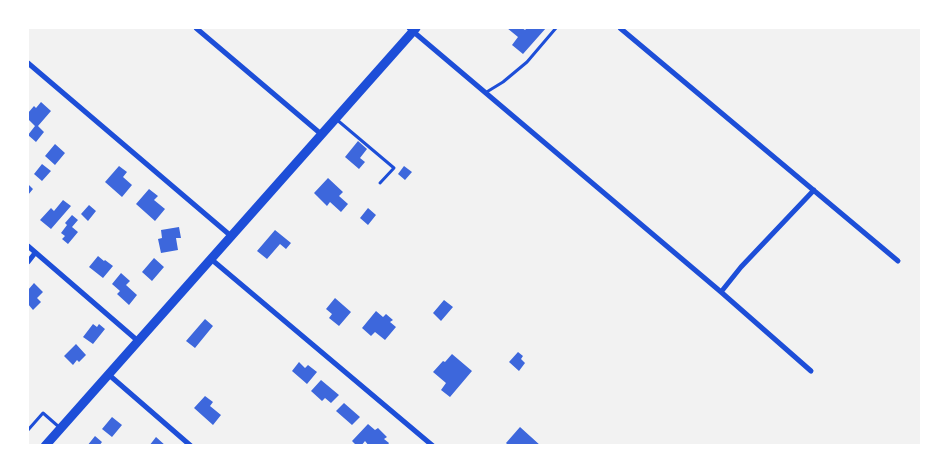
<!DOCTYPE html>
<style>
body{margin:0}
#map{position:relative;width:949px;height:473px;overflow:hidden;background:#f2f2f2;font-family:Lato,sans-serif}
canvas{display:block}
.frame{position:absolute;inset:0;border:29px solid #fff;pointer-events:none}
</style>
<div id="map">
<canvas width="949" height="473"></canvas>
<div class="frame"></div>
</div>
<script>
const g = document.querySelector('canvas').getContext('2d');
g.lineJoin = 'round';
function paint(path, color) { g.fillStyle = color; g.fill(path, 'evenodd'); }
const toPath = rows => new Path2D(rows.map(r => 'M' + r).join(''));
function strokePath(path, color, width, dash) { g.strokeStyle = color; g.lineWidth = width; g.lineCap = dash ? 'butt' : 'round'; g.setLineDash(dash || []); g.stroke(path); }
paint(toPath([
 [507,28,522,28,525,30,527,28,546,28,523,54,512,45,518,37],
 [41,102,51,111,38,126,44,132,36,142,28,135,35,126,28,119,28,113,34,106,36,108],
 [358,141,367,149,360,158,365,162,359,169,345,157],
 [55,144,65,153,55,165,45,156],
 [42,164,51,171,42,181,34,174],
 [119,166,127,172,123,177,132,185,122,197,105,182],
 [404,166,412,172,405,180,398,174],
 [328,178,343,192,339,196,348,204,341,212,330,202,327,206,314,193],
 [28,184,33,189,28,195],
 [149,189,158,196,154,200,165,209,155,221,136,204],
 [63,200,71,206,51,229,40,220,51,208,54,211],
 [89,205,96,211,88,221,81,214],
 [368,208,376,215,368,225,360,218],
 [72,215,78,220,72,227,78,232,68,244,62,239,65,236,61,233,67,225,65,223],
 [179,227,181,238,176,238,178,250,161,253,158,239,162,238,161,230],
 [275,230,291,243,286,249,280,244,267,259,257,251],
 [98,256,104,261,105,260,113,266,103,278,89,267],
 [154,258,164,267,152,281,142,272],
 [121,273,130,281,126,285,137,295,129,305,117,294,120,291,112,284],
 [34,283,43,292,37,298,41,302,33,310,28,304,28,290],
 [335,298,351,312,339,326,329,318,332,314,326,309],
 [444,300,453,307,441,321,433,313],
 [376,311,383,317,386,314,393,320,390,322,396,327,385,340,375,332,371,336,362,328],
 [205,319,213,326,195,348,186,341],
 [93,324,97,327,99,324,105,329,93,344,83,337],
 [76,344,86,355,79,362,77,360,73,365,64,356],
 [518,352,523,356,521,359,525,363,519,371,509,362],
 [452,354,472,371,450,397,441,390,446,383,433,372,443,361,445,362],
 [299,362,305,368,308,365,317,372,307,384,292,371],
 [321,380,339,395,331,403,325,398,322,401,311,391],
 [205,396,213,402,210,406,221,415,213,425,194,408],
 [344,403,360,417,352,425,336,411],
 [112,417,122,425,112,437,102,429],
 [368,424,375,430,378,428,387,437,384,439,389,443,387,446,369,446,365,441,361,446,357,446,352,441],
 [520,427,541,446,509,446,506,443],
 [95,436,102,442,99,446,87,446],
 [156,437,166,446,149,446]
]), '#3d67dc');
strokePath(toPath([
 [485,93,503,82,527,62,556,28],
 [336,119,394,168,380,183],
 [28,430,43,413,59,427]
]), '#1d4ed8', 3);
strokePath(toPath([
 [196,28,321,134],
 [409,28,721,292,811,371],
 [620,28,898,261],
 [28,63,231,236],
 [28,246,138,341],
 [211,259,433,446],
 [28,262,35,253],
 [721,292,741,267,814,190],
 [108,374,191,446]
]), '#1d4ed8', 5);
strokePath(toPath([
 [45,446,416,28]
]), '#1d4ed8', 9);
</script>
